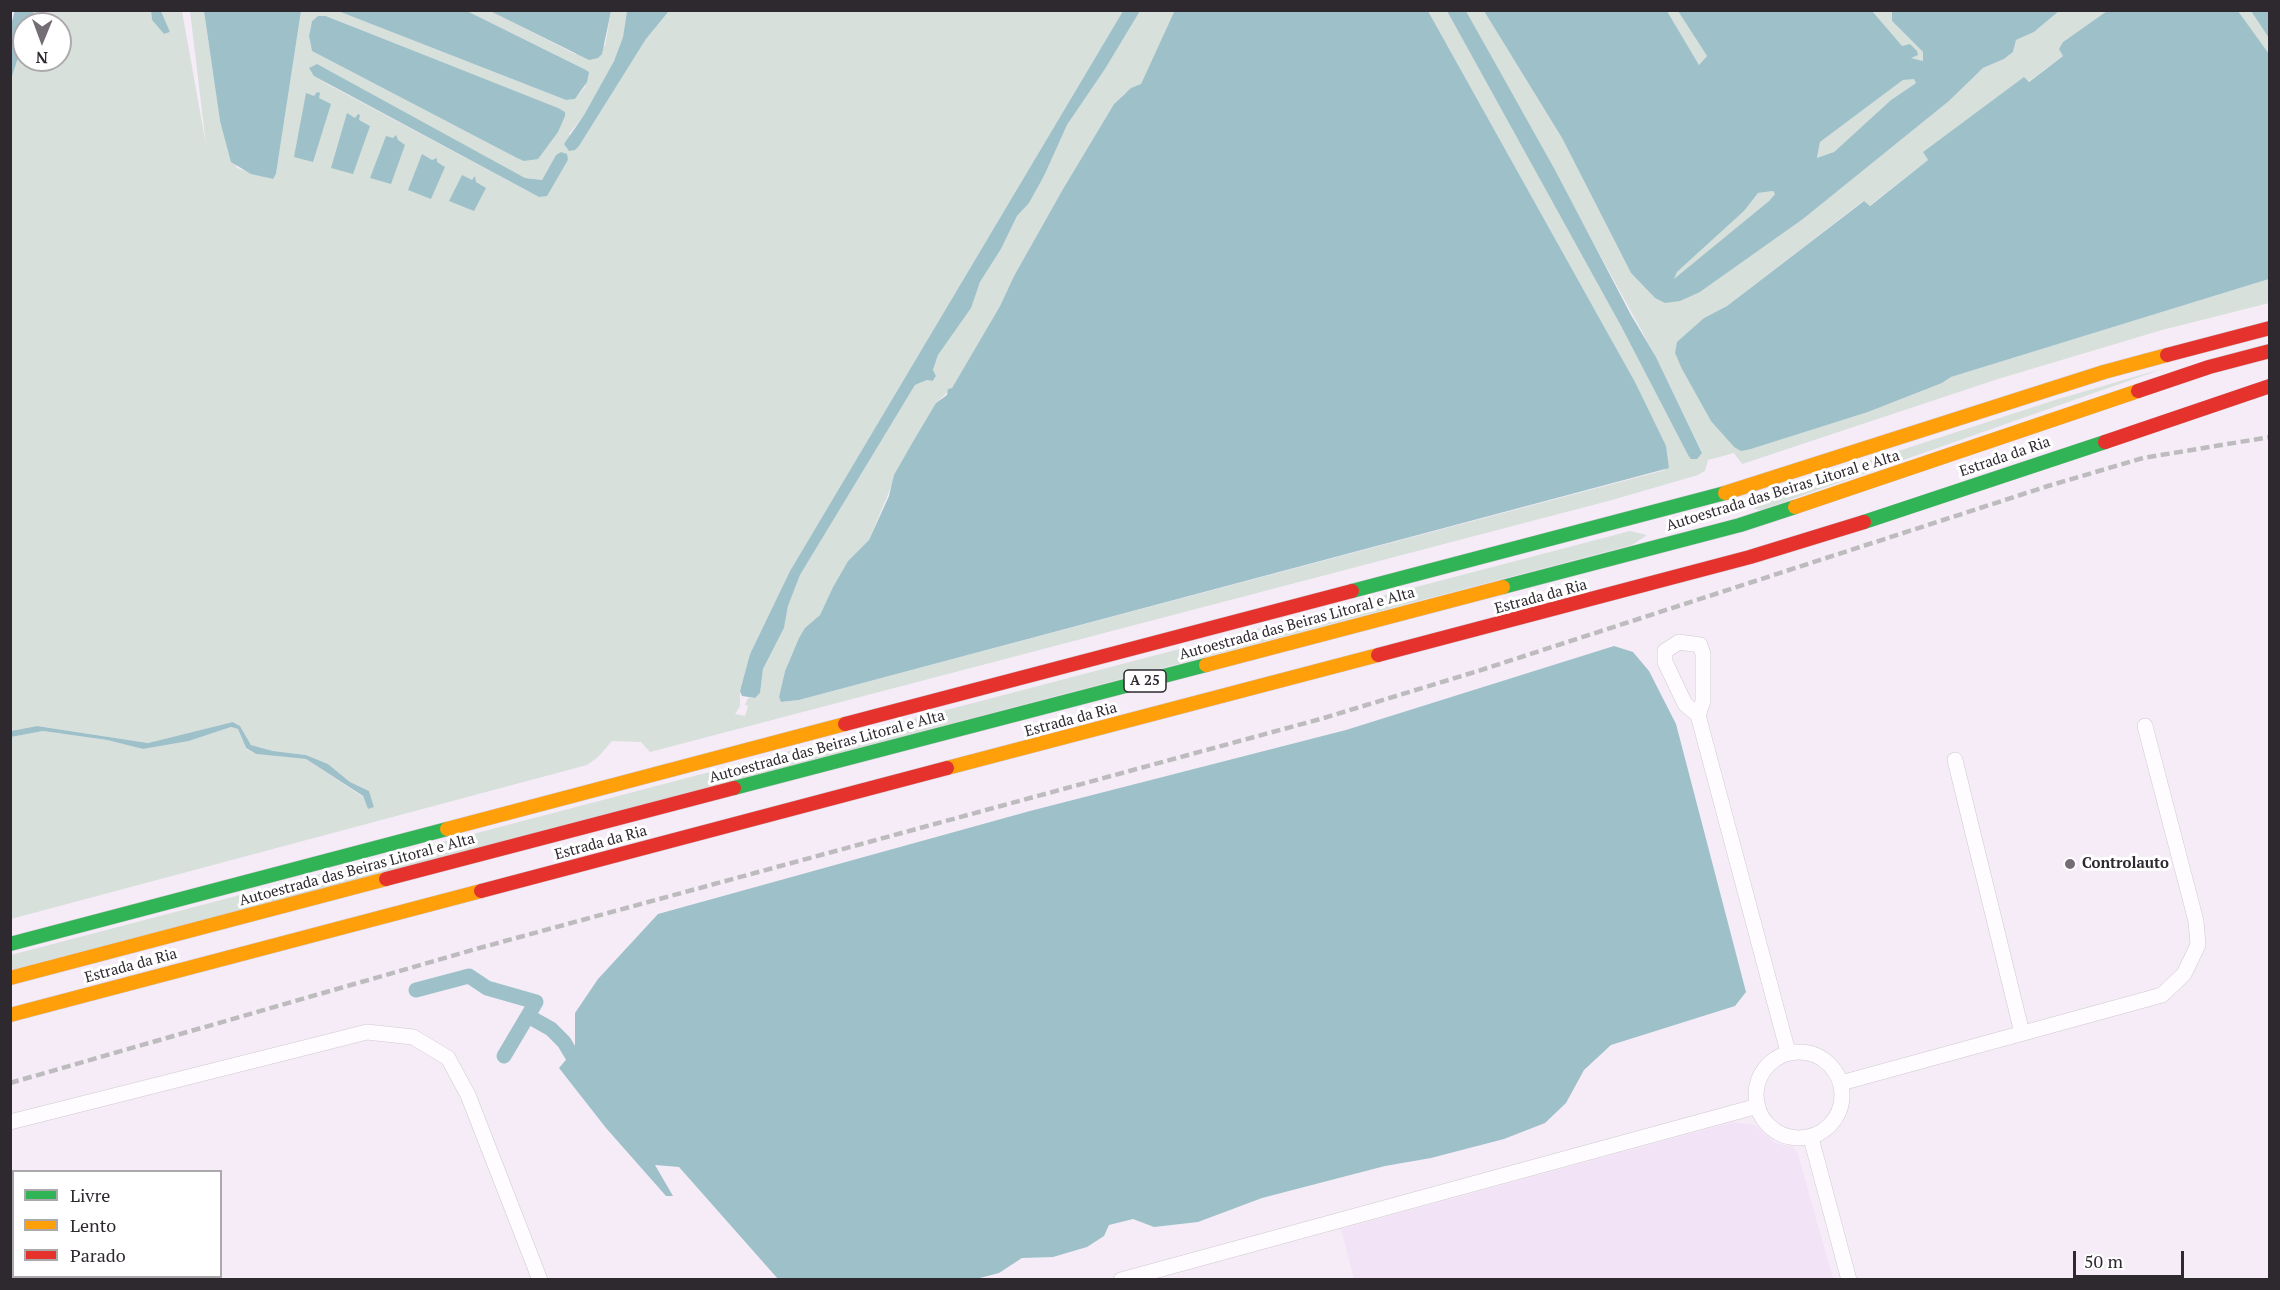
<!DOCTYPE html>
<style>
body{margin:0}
#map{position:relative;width:2280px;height:1290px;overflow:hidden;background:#f5ecf7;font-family:"PT Serif",serif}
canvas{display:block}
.frame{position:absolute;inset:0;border:12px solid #2e282f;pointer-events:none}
.legend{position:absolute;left:12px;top:1170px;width:210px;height:108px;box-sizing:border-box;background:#fff;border:2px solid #aba9ac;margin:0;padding:8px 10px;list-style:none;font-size:18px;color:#2e282f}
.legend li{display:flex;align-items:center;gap:12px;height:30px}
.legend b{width:30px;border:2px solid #aba9ac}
.north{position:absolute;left:12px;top:12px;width:60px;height:60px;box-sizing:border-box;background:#fff;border:2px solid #aba9ac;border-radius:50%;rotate:181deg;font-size:16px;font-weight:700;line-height:24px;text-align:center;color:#2e282f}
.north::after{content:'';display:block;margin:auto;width:21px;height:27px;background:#746d75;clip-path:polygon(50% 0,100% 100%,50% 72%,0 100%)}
.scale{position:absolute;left:2073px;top:1251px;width:111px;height:27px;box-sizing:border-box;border:3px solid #2e282f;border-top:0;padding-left:8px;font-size:18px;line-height:21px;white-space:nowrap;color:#2e282f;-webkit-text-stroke:4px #fff;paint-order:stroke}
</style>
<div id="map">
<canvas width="2280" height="1290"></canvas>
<div class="frame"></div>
<ul class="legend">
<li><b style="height:8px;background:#30b455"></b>Livre</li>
<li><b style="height:8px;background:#ff9f0a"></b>Lento</li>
<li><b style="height:8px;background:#e5322d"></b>Parado</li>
</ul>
<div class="north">N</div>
<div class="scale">50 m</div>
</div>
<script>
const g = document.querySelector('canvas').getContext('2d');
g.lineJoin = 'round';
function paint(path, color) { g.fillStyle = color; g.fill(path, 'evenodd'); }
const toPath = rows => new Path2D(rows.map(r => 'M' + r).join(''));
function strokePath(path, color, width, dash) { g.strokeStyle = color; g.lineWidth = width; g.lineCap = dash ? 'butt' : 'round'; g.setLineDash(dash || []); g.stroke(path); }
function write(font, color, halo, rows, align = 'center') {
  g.font = font + ' "PT Serif",serif'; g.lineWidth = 6; g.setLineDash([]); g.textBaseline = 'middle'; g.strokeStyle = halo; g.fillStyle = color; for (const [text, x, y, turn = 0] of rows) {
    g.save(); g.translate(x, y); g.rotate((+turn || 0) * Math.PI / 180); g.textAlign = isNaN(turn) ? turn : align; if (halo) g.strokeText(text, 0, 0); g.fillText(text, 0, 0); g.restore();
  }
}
paint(toPath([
 [1733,1122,1755,1125,1775,1143,1793,1147,1798,1154,1833,1279,1354,1279,1341,1229]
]), '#f2e3f6');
paint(toPath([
 [34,11,151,11,152,20,164,34,170,32,161,11,182,11,206,145,190,11,204,11,220,121,237,168,271,179,276,174,301,11,338,11,566,100,575,99,585,87,584,69,467,11,490,11,575,54,605,46,611,11,627,11,623,37,614,61,584,115,569,134,579,146,646,39,669,11,1123,11,790,571,750,654,740,691,740,706,735,714,745,716,748,706,745,705,748,698,755,698,760,693,763,669,784,628,788,606,800,575,915,385,927,380,934,381,936,376,933,371,938,355,970,308,980,282,1001,249,1017,216,1029,203,1044,176,1067,125,1105,69,1140,11,1175,11,1141,84,1125,93,1114,104,1063,189,1014,276,1000,306,952,388,936,403,891,487,869,540,848,561,833,587,820,615,799,638,785,671,779,697,781,702,799,700,1665,470,1635,382,1428,11,1447,11,1621,326,1688,455,1702,452,1656,357,1466,11,1484,11,1562,138,1631,273,1655,298,1700,292,1803,219,1949,101,1983,68,2004,59,2013,52,2016,40,2034,32,2059,11,2107,11,2063,42,2064,55,2028,82,2024,78,1923,152,1928,160,1869,206,1863,201,1727,306,1704,318,1675,353,1711,420,1734,447,1751,449,1868,412,1942,383,1951,377,2269,279,2269,303,2162,330,1998,379,1742,464,1734,453,1708,460,1705,471,1698,475,1612,500,650,752,641,742,612,741,598,757,587,765,11,919,11,737,43,731,107,740,143,749,189,741,231,727,238,729,246,749,256,754,306,759,363,797,368,808,374,807,369,791,350,782,328,764,306,755,273,751,251,745,240,726,234,722,148,743,37,726,11,731,10,79,24,39,24,60,60,60,60,24,29,24],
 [318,16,327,16,565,112,515,157,312,51,309,36,312,21],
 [314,77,525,178,542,180,556,155,561,152,568,160,547,195,539,197],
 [1667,11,1678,11,1707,56,1699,65],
 [1872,11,1892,11,1892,21,1923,52,1923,61,1910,58],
 [2238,11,2251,11,2269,38,2269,55],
 [1914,78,1916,83,1891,100,1834,152,1817,159,1820,142,1903,80],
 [1773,191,1775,194,1769,201,1673,281,1677,272,1744,211,1758,193],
 [2165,368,1761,510,1748,507,1757,497,2055,400],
 [1630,531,1647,535,1632,545,11,970,11,955]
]), '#d7e0da');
paint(toPath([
 [15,10,34,11,29,24,24,24,24,39,11,79,11,25],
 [1175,10,1428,11,1635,382,1666,446,1669,468,799,700,781,702,779,697,785,671,799,638,805,628,820,615,833,587,848,561,869,540,889,496,894,475,914,440,936,403,947,395,948,389,952,388,1000,306,1014,276,1063,189,1114,104,1131,88,1141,84],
 [151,11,161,11,170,32,164,34,152,20],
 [204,11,301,11,276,174,273,179,251,174,231,162,220,121],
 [338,11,467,11,584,69,589,72,587,82,575,99,566,100],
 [490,11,611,11,602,54,598,58,589,60],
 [627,11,669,11,646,39,579,146,575,150,569,151,564,144,584,115,614,61,623,37],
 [1123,11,1140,11,1105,69,1067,125,1044,176,1029,203,1017,216,1001,249,980,282,971,308,938,355,933,370,936,376,933,381,927,380,915,385,800,575,788,606,784,628,763,669,760,693,755,698,742,696,740,691,750,654,790,571],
 [1447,11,1466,11,1555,170,1631,315,1656,357,1702,453,1697,459,1691,459,1688,455,1621,326],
 [1484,11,1667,11,1699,65,1707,56,1678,11,1872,11,1902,46,1910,44,1917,51,1918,55,1911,58,1923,61,1923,52,1892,21,1892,11,2059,11,2034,32,2016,40,2013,52,2004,59,1983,68,1949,101,1803,219,1700,292,1680,301,1665,303,1655,298,1631,273,1562,138],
 [1914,79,1916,83,1891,100,1834,152,1817,158,1820,142,1903,80],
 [1773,191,1775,194,1769,201,1674,279,1677,272,1744,211,1758,193],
 [2107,11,2238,11,2269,54,2269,279,1951,377,1942,383,1868,412,1751,449,1741,451,1734,447,1711,421,1682,369,1675,353,1677,342,1704,318,1727,306,1864,201,1870,206,1928,160,1923,152,2024,77,2029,82,2063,56,2059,49,2063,42],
 [2251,11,2269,11,2269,38],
 [318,16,326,16,558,108,565,112,565,116,558,132,538,159,524,161,515,157,312,51,309,36,312,21],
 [317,64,525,178,542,180,556,155,561,152,567,154,568,160,547,196,539,197,314,76,309,68],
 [317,92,320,93,319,98,331,104,313,162,294,157,306,93,314,96],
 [347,113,355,118,358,114,360,115,359,120,370,126,353,174,331,168],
 [396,135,398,140,405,145,391,184,370,178,386,136,393,138],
 [422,154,432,160,437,158,437,162,445,167,431,199,408,190],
 [462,175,472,180,475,176,476,182,486,188,474,211,449,201],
 [1614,646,1633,652,1649,671,1676,724,1746,992,1735,1006,1611,1045,1584,1070,1566,1103,1545,1123,1504,1139,1431,1158,1385,1166,1262,1198,1198,1222,1154,1227,1133,1219,1109,1225,1104,1236,1087,1247,1053,1257,1022,1258,999,1273,976,1279,778,1279,679,1167,655,1165,673,1196,666,1196,606,1128,559,1068,575,1049,575,1013,598,979,658,914,1030,811,1346,730],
 [233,722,240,726,251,745,273,751,306,755,328,764,350,782,369,791,374,807,368,809,363,796,306,759,256,754,246,748,238,729,231,727,189,741,143,749,107,740,43,731,11,737,11,731,37,726,148,743]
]), '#9ec1c9');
strokePath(toPath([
 [416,990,469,976,487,988,536,1002,504,1056],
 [528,1016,551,1029,564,1042,582,1072]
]), '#9ec1c9', 15);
const street = toPath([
 [1698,715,1685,704,1665,662,1665,651,1679,642,1700,645,1703,654,1703,701,1698,715,1788,1052],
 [1955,760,2022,1033],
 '1756 1095a43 43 0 1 1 86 0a43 43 0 1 1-86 0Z',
 [1841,1083,2162,995,2184,974,2198,945,2196,921,2145,726],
 [10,1122,367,1032,413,1037,448,1058,468,1095,540,1280],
 [1811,1138,1849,1280],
 [1121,1280,1758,1106]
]);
const fast = toPath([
 [1864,522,2105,442],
 [1503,587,1740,525,1795,507],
 [1352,591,1725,493],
 [734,788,1206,665],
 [10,944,447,829]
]);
const slow = toPath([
 [1725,493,2104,372,2167,355],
 [1795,507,2138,391],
 [1206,665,1503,587],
 [947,768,1378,655],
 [447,829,845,724],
 [10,978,386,879],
 [10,1015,481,891]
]);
const jam = toPath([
 [2167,355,2270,328],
 [2138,391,2209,367,2270,351],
 [2105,442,2270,386],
 [1378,655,1750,557,1864,522],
 [845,724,1352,591],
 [386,879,734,788],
 [481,891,947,768]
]);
strokePath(street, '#cfc8d1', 16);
strokePath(fast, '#cfc8d1', 15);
strokePath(slow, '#cfc8d1', 15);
strokePath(jam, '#cfc8d1', 15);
strokePath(street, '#fefcfe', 15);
strokePath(fast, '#30b455', 14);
strokePath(slow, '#ff9f0a', 14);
strokePath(jam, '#e5322d', 14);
strokePath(toPath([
 [10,1083,483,947,1324,718,1478,671,2048,486,2143,458,2270,437]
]), '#bdbbbe', 4.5, [9, 4.5]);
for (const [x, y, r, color] of [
 [2070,864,6,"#746d75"]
]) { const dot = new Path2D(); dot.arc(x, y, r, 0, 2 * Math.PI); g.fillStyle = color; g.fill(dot); strokePath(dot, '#fff', 2); }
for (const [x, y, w] of [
 [1145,681,42]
]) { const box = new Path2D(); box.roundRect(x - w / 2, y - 11, w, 22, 4.5); g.fillStyle = '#fff'; g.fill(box); strokePath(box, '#2e282f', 1.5); }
write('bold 14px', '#2e282f', null, [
 ["A 25",1145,681]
]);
write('15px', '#2e282f', '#fff', [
 ["Estrada da Ria",2005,457,-19],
 ["Autoestrada das Beiras Litoral e Alta",1783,491,-17],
 ["Estrada da Ria",1541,597,-15],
 ["Autoestrada das Beiras Litoral e Alta",1297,624,-15],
 ["Estrada da Ria",1071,720,-15],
 ["Autoestrada das Beiras Litoral e Alta",827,747,-15],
 ["Estrada da Ria",601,843,-15],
 ["Autoestrada das Beiras Litoral e Alta",357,870,-15],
 ["Estrada da Ria",131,966,-15]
]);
write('bold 15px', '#2e282f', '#fff', [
 ["Controlauto",2082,864]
], 'left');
</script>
